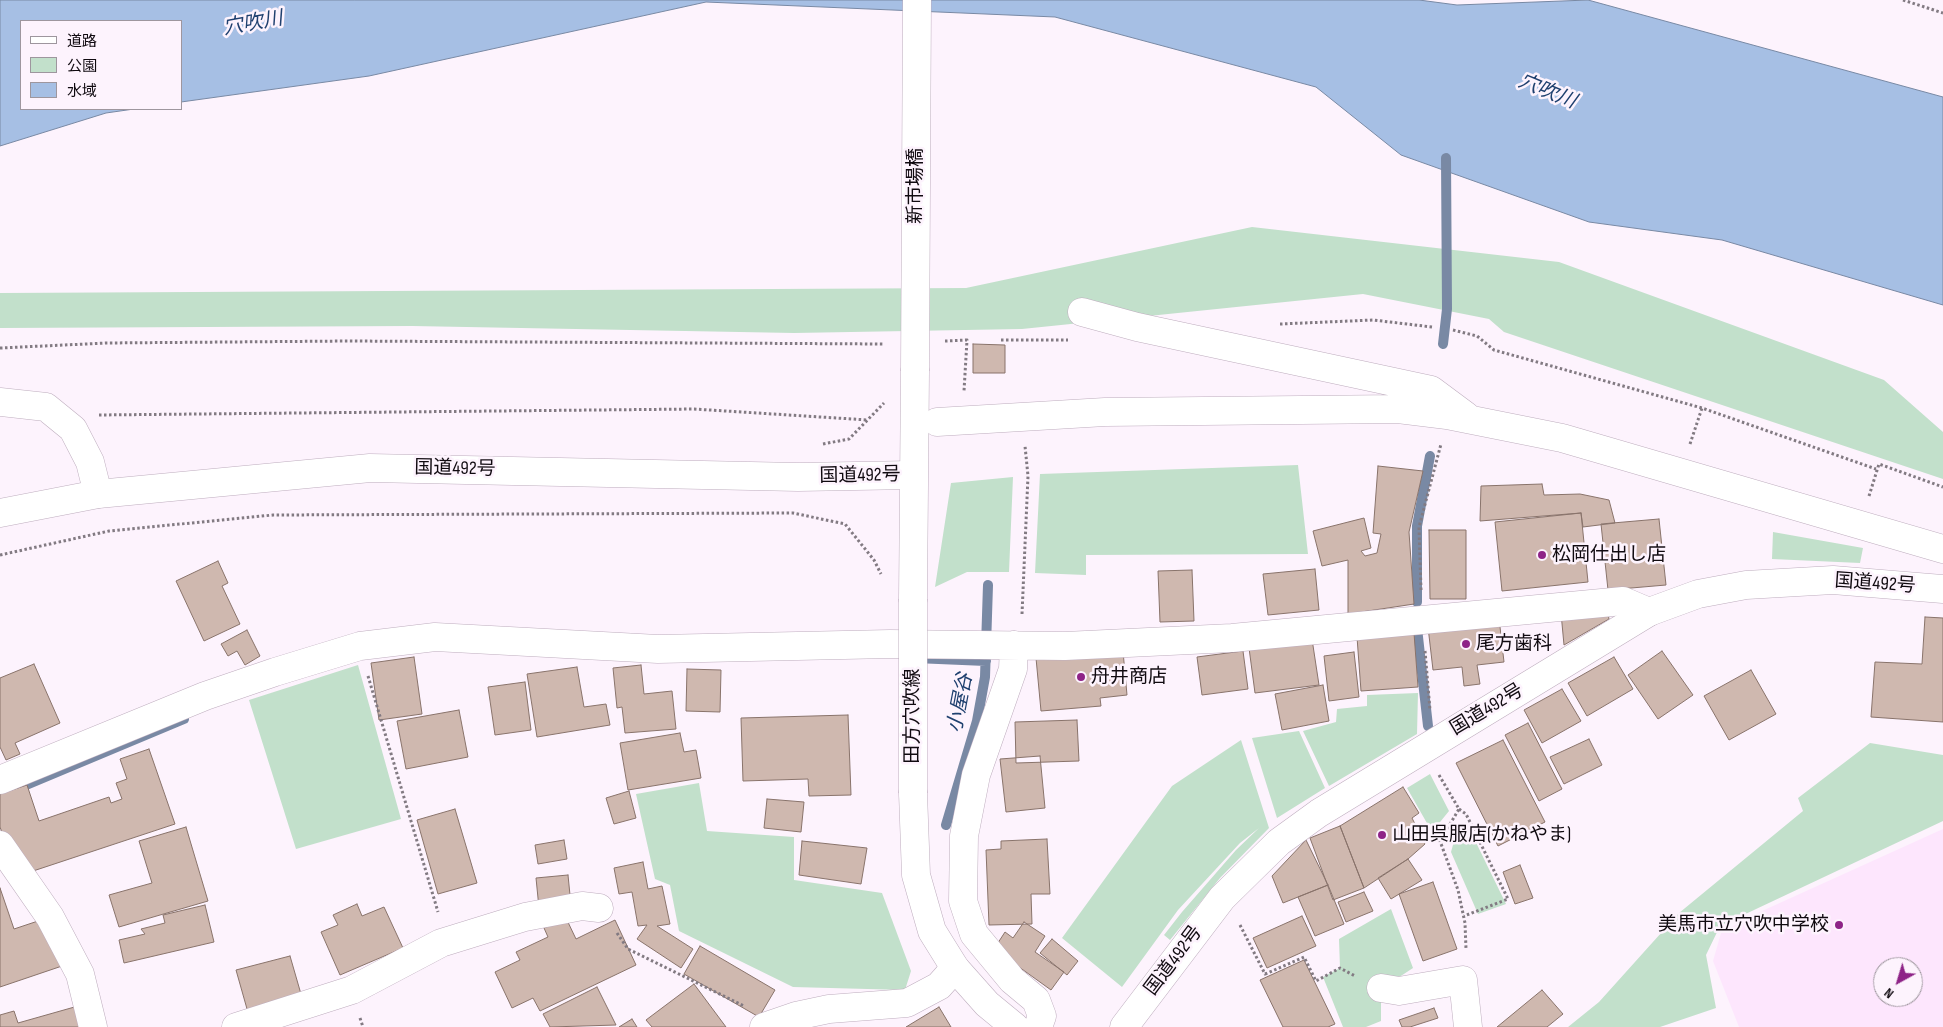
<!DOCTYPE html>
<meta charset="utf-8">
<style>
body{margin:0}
#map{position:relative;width:1943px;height:1027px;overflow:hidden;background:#fdf3fd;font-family:"Sofia Sans Condensed","Noto Sans JP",sans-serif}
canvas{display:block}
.legend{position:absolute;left:20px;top:20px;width:162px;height:90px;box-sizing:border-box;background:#fdf3fd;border:1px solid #9e969e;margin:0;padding:6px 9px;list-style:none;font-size:15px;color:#100a10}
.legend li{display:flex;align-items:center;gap:10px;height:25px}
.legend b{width:25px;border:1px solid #9e969e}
.north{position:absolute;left:1873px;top:957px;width:50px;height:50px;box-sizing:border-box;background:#fdf3fd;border:1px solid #9e969e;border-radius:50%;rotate:219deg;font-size:14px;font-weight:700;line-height:20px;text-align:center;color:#100a10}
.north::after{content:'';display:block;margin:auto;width:18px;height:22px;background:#8e2387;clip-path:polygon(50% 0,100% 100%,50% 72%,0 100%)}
</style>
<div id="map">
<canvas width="1943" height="1027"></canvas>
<ul class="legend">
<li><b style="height:6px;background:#fff"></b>道路</li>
<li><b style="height:14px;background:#c2e0cb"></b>公園</li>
<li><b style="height:14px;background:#a6bfe4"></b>水域</li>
</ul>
<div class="north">N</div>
</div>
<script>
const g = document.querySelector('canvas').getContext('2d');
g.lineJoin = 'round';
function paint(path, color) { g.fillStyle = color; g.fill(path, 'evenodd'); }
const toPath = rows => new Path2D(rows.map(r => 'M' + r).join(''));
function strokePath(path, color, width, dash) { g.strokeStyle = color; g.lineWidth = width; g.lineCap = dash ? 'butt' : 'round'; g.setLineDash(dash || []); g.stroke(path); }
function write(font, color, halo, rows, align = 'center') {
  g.font = font + ' "Sofia Sans Condensed","Noto Sans JP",sans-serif'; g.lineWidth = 5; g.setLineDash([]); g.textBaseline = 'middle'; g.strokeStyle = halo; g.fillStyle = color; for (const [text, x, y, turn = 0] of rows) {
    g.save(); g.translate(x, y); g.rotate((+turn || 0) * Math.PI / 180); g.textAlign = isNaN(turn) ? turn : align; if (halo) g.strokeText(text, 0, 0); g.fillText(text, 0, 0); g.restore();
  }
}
paint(toPath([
 [1943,829,1943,1027,1739,1027,1713,961,1721,933,1751,916],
 [1883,967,1913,967,1913,997,1883,997]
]), '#fde6fd');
paint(toPath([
 [1252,227,1559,262,1884,380,1943,432,1943,479,1504,332,1489,319,1363,294,1022,329,794,333,412,326,0,328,0,293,966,288],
 [1298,465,1308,554,1086,555,1086,575,1035,573,1040,474],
 [1013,477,1009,572,967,572,935,587,951,483],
 [1773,532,1863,548,1860,563,1772,559],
 [358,665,401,819,296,849,249,700],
 [1418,693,1417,734,1329,786,1303,731,1336,722,1337,709,1367,706,1367,695],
 [1299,731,1325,788,1277,818,1252,738],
 [1241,740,1269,828,1220,878,1170,940,1164,935,1182,912,1236,850,1259,828,1240,843,1178,910,1122,987,1062,938,1172,786],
 [1870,743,1943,755,1943,821,1720,926,1706,955,1716,1008,1660,1027,1568,1027,1599,1002,1679,913,1803,811,1798,798],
 [1430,774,1449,811,1432,832,1407,788],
 [699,783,707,831,794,837,794,880,882,893,911,971,905,990,793,987,679,931,670,885,655,879,636,794],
 [1466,822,1506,904,1478,914,1451,852,1456,834],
 [1391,909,1413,968,1381,989,1381,1021,1366,1027,1343,1027,1323,977,1340,968,1339,939]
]), '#c2e0cb');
const water = toPath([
 [0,0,1419,0,1457,5,1588,0,1943,97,1943,305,1722,240,1589,222,1401,155,1316,87,1055,17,706,2,369,76,181,102,181,21,21,21,21,109,134,109,106,113,0,146,0,0]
]);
paint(water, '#a6bfe4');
strokePath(water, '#7989a4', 1);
strokePath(toPath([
 [1443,344,1447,309,1446,158],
 [1417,602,1417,526,1430,456],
 [1417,628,1428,726],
 [915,658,986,661],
 [0,796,184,719],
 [946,825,977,721,985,677,988,585]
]), '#7989a4', 10);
const building = toPath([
 [973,344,1005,345,1005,373,973,373,973,344],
 [1378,466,1423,471,1409,532,1414,604,1348,614,1348,560,1322,566,1313,531,1364,518,1371,548,1361,551,1365,556,1377,553,1381,534,1373,533,1378,466],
 [1542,484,1544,495,1580,494,1609,500,1615,523,1583,527,1581,513,1480,521,1481,486,1542,484],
 [1581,513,1588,582,1502,591,1495,522,1581,513],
 [1659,519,1666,585,1608,590,1601,524,1659,519],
 [1429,530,1466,530,1466,599,1430,599,1429,530],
 [218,561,228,583,222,586,240,624,204,641,176,581,218,561],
 [1315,569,1319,610,1268,615,1263,574,1315,569],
 [1192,570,1194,621,1160,622,1158,571,1192,570],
 [1607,608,1609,619,1564,645,1561,613,1607,608],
 [1925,617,1943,618,1943,722,1871,717,1875,662,1922,664,1925,617],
 [1499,618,1504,662,1477,665,1480,684,1464,686,1462,667,1433,670,1428,627,1499,618],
 [247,630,260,656,245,665,237,651,228,656,221,644,247,630],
 [1414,633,1418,687,1361,691,1357,637,1414,633],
 [1312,639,1319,685,1255,693,1249,648,1312,639],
 [1123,651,1127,695,1100,698,1101,706,1041,711,1036,658,1123,651],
 [1243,651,1248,689,1202,695,1197,657,1243,651],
 [1662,651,1693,695,1658,719,1628,675,1662,651],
 [1354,652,1359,697,1329,701,1324,656,1354,652],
 [414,657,422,714,379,720,371,663,414,657],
 [1614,657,1633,689,1587,716,1568,683,1614,657],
 [34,664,60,723,15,743,20,754,6,760,0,747,0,678,34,664],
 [641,665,644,694,672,691,676,729,625,733,622,707,617,708,613,668,641,665],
 [577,667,584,707,606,704,610,725,537,737,527,674,577,667],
 [687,669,721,670,720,712,686,711,687,669],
 [1751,670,1776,714,1729,740,1704,696,1751,670],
 [525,682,531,730,495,735,488,687,525,682],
 [1323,685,1329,721,1282,730,1275,694,1323,685],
 [1562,689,1581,721,1542,743,1524,710,1562,689],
 [459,710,468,757,406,769,397,721,459,710],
 [848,715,851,795,809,796,808,779,743,781,741,718,848,715],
 [1077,720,1079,761,1016,763,1015,722,1077,720],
 [1528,723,1562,789,1539,801,1505,735,1528,723],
 [680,733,684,752,696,750,701,778,628,790,620,743,680,733],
 [1589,739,1602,765,1564,784,1550,757,1589,739],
 [1503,740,1545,822,1498,846,1456,763,1503,740],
 [149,749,175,824,18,876,0,827,0,794,27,785,39,821,109,797,111,803,122,799,116,783,127,779,120,759,149,749],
 [1040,756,1045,808,1006,812,1000,759,1040,756],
 [1403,787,1419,813,1412,818,1425,844,1408,859,1364,888,1340,826,1403,787],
 [629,791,636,818,614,824,606,798,629,791],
 [767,799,804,802,801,832,764,828,767,799],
 [455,809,477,883,438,894,417,820,455,809],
 [1340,826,1364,888,1333,900,1310,838,1340,826],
 [186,827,208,901,119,927,109,895,152,883,139,841,186,827],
 [1047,839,1050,894,1031,894,1032,924,989,925,986,850,1001,849,1001,841,1047,839],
 [564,840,567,859,538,864,535,845,564,840],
 [1306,840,1328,885,1283,903,1272,876,1306,840],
 [802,841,867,848,861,884,799,875,802,841],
 [1408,859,1422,880,1391,899,1378,878,1408,859],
 [643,862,648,889,662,886,670,924,657,926,693,949,681,968,637,939,647,925,638,926,632,892,619,894,614,868,643,862],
 [1520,865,1533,898,1515,904,1503,872,1520,865],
 [568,875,571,905,539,908,536,878,568,875],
 [1433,882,1457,949,1423,961,1399,894,1433,882],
 [1328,885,1344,924,1315,936,1298,897,1328,885],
 [0,888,14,929,50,917,65,965,0,987,0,888],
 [1364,892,1373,911,1346,922,1338,902,1364,892],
 [357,904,362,916,384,907,403,948,340,975,321,932,338,925,333,915,357,904],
 [205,905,214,942,124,963,119,940,145,934,141,929,165,923,163,915,205,905],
 [1302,916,1316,946,1267,968,1253,938,1302,916],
 [566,918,576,939,615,920,636,965,540,1011,533,998,512,1008,495,972,520,960,516,952,548,937,544,928,566,918],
 [1024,922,1045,936,1035,952,1064,972,1051,990,994,949,1005,932,1013,938,1024,922],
 [1052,939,1078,961,1067,975,1040,953,1052,939],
 [700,946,775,990,759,1017,684,974,700,946],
 [290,956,303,1001,249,1016,236,970,290,956],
 [1304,960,1335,1024,1328,1027,1283,1027,1260,980,1304,960],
 [694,984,726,1027,652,1027,646,1020,694,984],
 [597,987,616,1025,550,1027,543,1014,597,987],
 [1542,990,1563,1014,1547,1027,1497,1027,1542,990],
 [78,1006,84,1027,0,1027,0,1015,14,1011,18,1023,78,1006],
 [939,1007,951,1027,906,1027,939,1007],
 [1434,1008,1438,1018,1410,1027,1402,1027,1399,1020,1434,1008],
 [632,1019,637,1027,619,1027,632,1019]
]);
paint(building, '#cfb8af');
strokePath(building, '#89736b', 1);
const minor = toPath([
 [1082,312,1137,327,1431,390,1466,416],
 [0,402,46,407,73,429,90,462,98,494],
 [937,422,1105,412,1398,409,1447,415,1562,438,1943,549],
 [1014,645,1013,669,976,775,964,836,963,901,974,934,1012,980,1036,1000,1042,1016,1038,1027],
 [0,780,205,696,275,672,360,646,435,637,658,649,890,644,1065,646,1232,638,1623,601,1649,612],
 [0,845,50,917,80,974,93,1027],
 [1381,988,1399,991,1463,980,1468,1027],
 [236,1027,352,990,441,943,525,917,582,906,599,908],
 [764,1027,796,1016,829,1009,907,1003,939,986,955,968]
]);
const major = toPath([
 [913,599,915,371],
 [913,793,916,875,932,931,955,968,987,1004,1015,1027]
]);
const highway = toPath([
 [0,513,98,494,370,468,798,477,913,475],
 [1124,1027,1222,898,1279,842,1319,813,1649,612,1698,594,1746,585,1833,580,1943,589]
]);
strokePath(minor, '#beadbe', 29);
strokePath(major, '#beadbe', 29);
strokePath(highway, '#beadbe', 29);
strokePath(toPath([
 [1903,0,1943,13],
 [1280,324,1373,320,1432,327],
 [1453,330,1477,336,1494,350,1702,408,1876,469],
 [1001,340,1068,340],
 [945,341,967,340,964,391],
 [0,348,107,343,349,341,884,344],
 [99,415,694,409,868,420],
 [823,444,849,439,884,403],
 [1690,444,1702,408],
 [1869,496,1879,464,1943,487],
 [0,555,109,531,273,515,793,513,845,524,874,560,881,574],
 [1421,590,1419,527,1441,444],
 [1022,614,1028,476,1025,446],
 [1425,651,1430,710],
 [368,676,438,912],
 [1439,775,1459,809,1440,841,1458,890,1465,923,1466,949],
 [1459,809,1466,814,1508,899,1464,916],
 [1240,925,1265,974,1304,957,1316,981,1340,968,1355,976],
 [617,933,628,949,744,1006],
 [360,1018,363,1027]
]), '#827a82', 3, [2.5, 2.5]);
strokePath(minor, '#fff', 28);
strokePath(major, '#fff', 28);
strokePath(highway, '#fff', 28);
const majorBridge = toPath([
 [915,371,917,0],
 [913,793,913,599]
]);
strokePath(majorBridge, '#beadbe', 29, []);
strokePath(majorBridge, '#fff', 28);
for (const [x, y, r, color] of [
 [1542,555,5,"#8e2387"],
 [1466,644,5,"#8e2387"],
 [1081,677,5,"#8e2387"],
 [1382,835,5,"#8e2387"],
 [1839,925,5,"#8e2387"]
]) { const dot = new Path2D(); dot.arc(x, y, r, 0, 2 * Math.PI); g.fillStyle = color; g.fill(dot); strokePath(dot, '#fdf3fd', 2); }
write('19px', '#100a10', '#fdf3fd', [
 ["新市場橋",916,186,-90],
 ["国道492号",455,469,1],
 ["国道492号",860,476,-1],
 ["国道492号",1875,584,4],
 ["国道492号",1487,710,-31],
 ["田方穴吹線",913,716,-90],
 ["国道492号",1174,961,-53]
]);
write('19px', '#100a10', '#fdf3fd', [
 ["松岡仕出し店",1552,555],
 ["尾方歯科",1476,644],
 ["舟井商店",1091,677],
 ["山田呉服店(かねやま)",1392,835],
 ["美馬市立穴吹中学校",1829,925,"right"]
], 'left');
write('italic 20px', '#1f406f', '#fdf3fd', [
 ["穴吹川",253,24,-10],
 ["穴吹川",1547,92,22],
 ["小屋谷",961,703,-79]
]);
</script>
